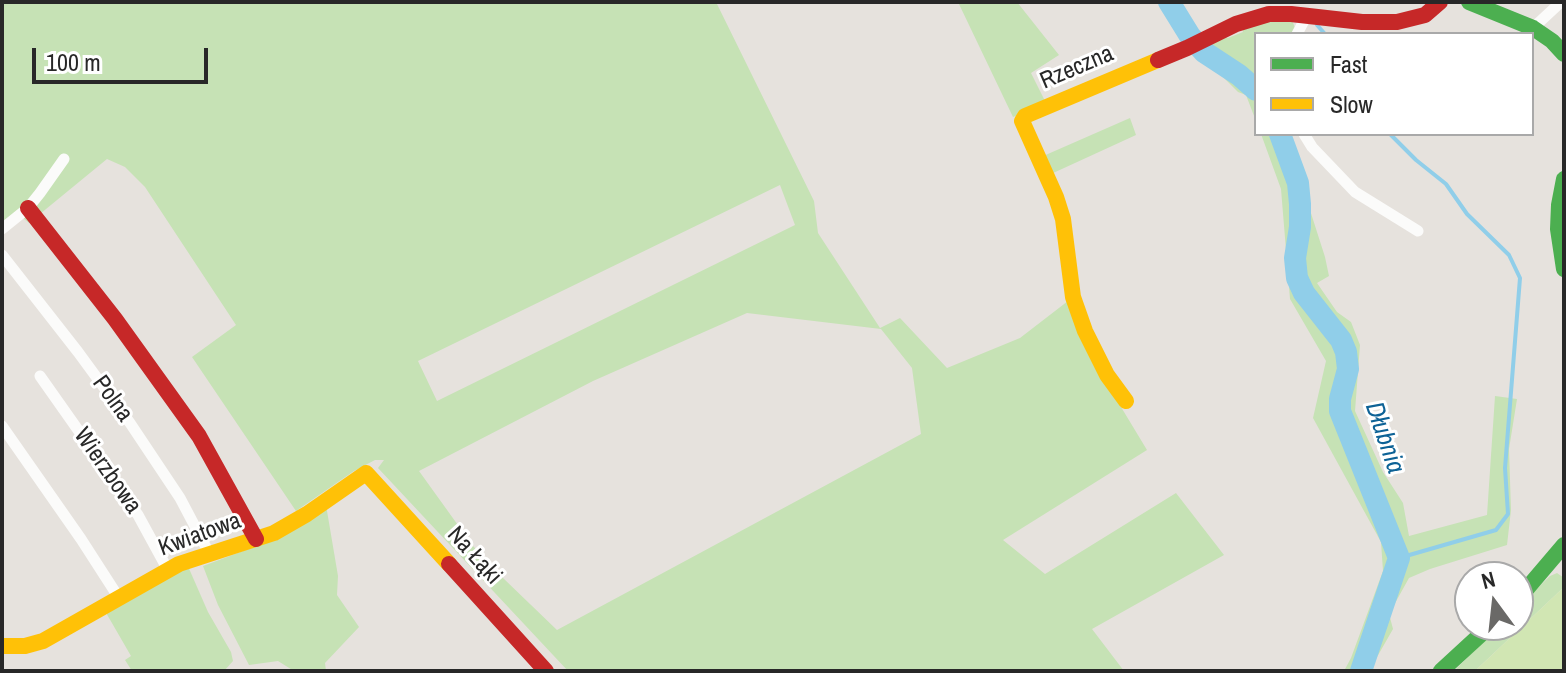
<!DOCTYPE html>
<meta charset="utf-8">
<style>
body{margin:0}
#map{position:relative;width:1566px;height:673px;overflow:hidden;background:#e6e2dd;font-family:"Archivo Narrow",sans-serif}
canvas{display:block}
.frame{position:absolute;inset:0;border:4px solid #282828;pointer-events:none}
.legend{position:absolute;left:1254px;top:32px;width:280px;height:104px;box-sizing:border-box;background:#fff;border:2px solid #a9a9a9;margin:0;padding:10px 14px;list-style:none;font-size:24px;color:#282828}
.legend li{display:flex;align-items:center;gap:16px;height:40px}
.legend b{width:40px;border:2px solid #a9a9a9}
.north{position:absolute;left:1454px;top:561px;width:80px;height:80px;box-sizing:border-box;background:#fff;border:2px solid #a9a9a9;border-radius:50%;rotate:345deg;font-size:22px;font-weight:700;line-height:32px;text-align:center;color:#282828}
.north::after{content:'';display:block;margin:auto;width:28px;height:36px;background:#6a6967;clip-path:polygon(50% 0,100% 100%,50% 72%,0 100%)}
.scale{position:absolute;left:32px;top:48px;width:176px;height:36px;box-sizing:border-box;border:4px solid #282828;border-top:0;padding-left:10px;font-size:24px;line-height:28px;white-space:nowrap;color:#282828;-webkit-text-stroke:6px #fff;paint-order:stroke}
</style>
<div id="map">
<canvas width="1566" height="673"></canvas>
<div class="frame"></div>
<ul class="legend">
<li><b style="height:10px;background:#4caf50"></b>Fast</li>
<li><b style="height:10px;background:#ffc107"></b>Slow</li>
</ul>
<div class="north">N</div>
<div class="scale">100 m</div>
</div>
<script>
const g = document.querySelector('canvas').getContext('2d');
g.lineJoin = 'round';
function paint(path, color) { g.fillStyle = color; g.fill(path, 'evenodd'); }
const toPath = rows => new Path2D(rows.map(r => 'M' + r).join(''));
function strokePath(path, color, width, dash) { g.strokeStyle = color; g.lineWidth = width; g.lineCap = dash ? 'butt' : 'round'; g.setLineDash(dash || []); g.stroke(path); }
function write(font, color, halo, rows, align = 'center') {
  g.font = font + ' "Archivo Narrow",sans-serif'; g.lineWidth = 6; g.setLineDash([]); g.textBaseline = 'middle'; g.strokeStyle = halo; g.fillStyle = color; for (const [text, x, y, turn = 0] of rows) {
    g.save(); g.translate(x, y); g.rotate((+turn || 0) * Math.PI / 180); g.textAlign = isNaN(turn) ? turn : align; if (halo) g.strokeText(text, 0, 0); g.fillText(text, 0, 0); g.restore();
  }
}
paint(toPath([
 [2,2,716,2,814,201,818,233,880,328,900,318,947,368,1020,338,1068,301,1092,359,1147,450,1003,540,1045,574,1176,493,1224,555,1092,629,1124,671,568,671,378,468,384,460,375,460,354,471,296,511,192,357,236,325,145,187,125,167,107,159,29,223,16,212,2,223],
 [780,185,795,225,437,401,418,361],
 [747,313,881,329,912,368,921,434,557,630,503,578,473,546,419,471,593,381],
 [958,2,1017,2,1059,55,1031,73,1046,103,1013,117],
 [1292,20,1295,28,1291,34,1256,34,1256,121,1246,95,1238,92,1196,50,1223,36,1228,38,1243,32,1242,28,1259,22],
 [1130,118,1136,135,1051,174,1041,157],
 [1261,134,1289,134,1303,176,1309,207,1325,257,1329,276,1317,283,1337,312,1351,322,1360,345,1355,411,1383,472,1403,503,1409,536,1487,515,1495,396,1517,399,1509,449,1511,510,1507,545,1430,569,1409,578,1389,614,1393,629,1369,671,1344,671,1351,658,1383,571,1381,542,1313,418,1326,361,1290,299,1281,189],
 [326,505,338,576,337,595,359,627,325,663,326,671,294,671,278,661,249,665,218,605,203,566,275,539],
 [187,564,208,612,231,652,233,661,224,671,132,671,125,660,131,656,105,611],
 [1557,573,1564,578,1564,587,1477,669,1479,671,1454,671,1500,625,1518,625,1518,607,1550,576]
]), '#c6e2b5');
paint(toPath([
 [1564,587,1564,671,1479,671,1477,669]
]), '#d1e6b3');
strokePath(toPath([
 [1317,25,1325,34],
 [1390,134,1416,160,1446,184,1467,214,1509,255,1520,278,1505,468,1508,514,1496,530,1399,558]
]), '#90cee9', 4);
strokePath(toPath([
 [1169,2,1190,36,1204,52,1239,75,1256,90],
 [1280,134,1298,183,1300,204,1300,227,1295,258,1297,278,1304,293,1341,340,1346,352,1348,369,1340,399,1340,411,1399,558,1361,671]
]), '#90cee9', 22);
strokePath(toPath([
 [1533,28,1561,2],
 [1297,34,1306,17],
 [1304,134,1312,147,1355,192,1418,231],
 [2,229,28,208,40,193,64,159],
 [2,255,78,352,130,423,180,498,209,553],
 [40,376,138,515,168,570],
 [2,426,81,539,119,598]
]), '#fbfbfa', 11);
strokePath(toPath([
 [1469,2,1533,28,1552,41,1564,54],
 [1564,179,1559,205,1558,229,1564,269],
 [1518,599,1564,545],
 [1441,671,1491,625]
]), '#4caf50', 16);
strokePath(toPath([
 [1126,401,1107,375,1085,331,1073,297,1063,219,1056,197,1022,121,1025,116,1158,60],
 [2,646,25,646,43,641,179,564,274,533,307,514,366,473,449,564]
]), '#ffc107', 16);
strokePath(toPath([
 [1158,60,1187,48,1236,24,1269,14,1291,14,1362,22,1397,22,1425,15,1440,2],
 [28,208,115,319,199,436,256,539],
 [449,564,546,671]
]), '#c62828', 16);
write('24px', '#282828', '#fff', [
 ["Rzeczna",1077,68,-23],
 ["Polna",112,399,54],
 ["Wierzbowa",107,471,55],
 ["Kwiatowa",200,535,-20],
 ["Na Łąki",474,556,48]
]);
write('italic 26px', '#0d6296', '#fff', [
 ["Dłubnia",1384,438,71]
]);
</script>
